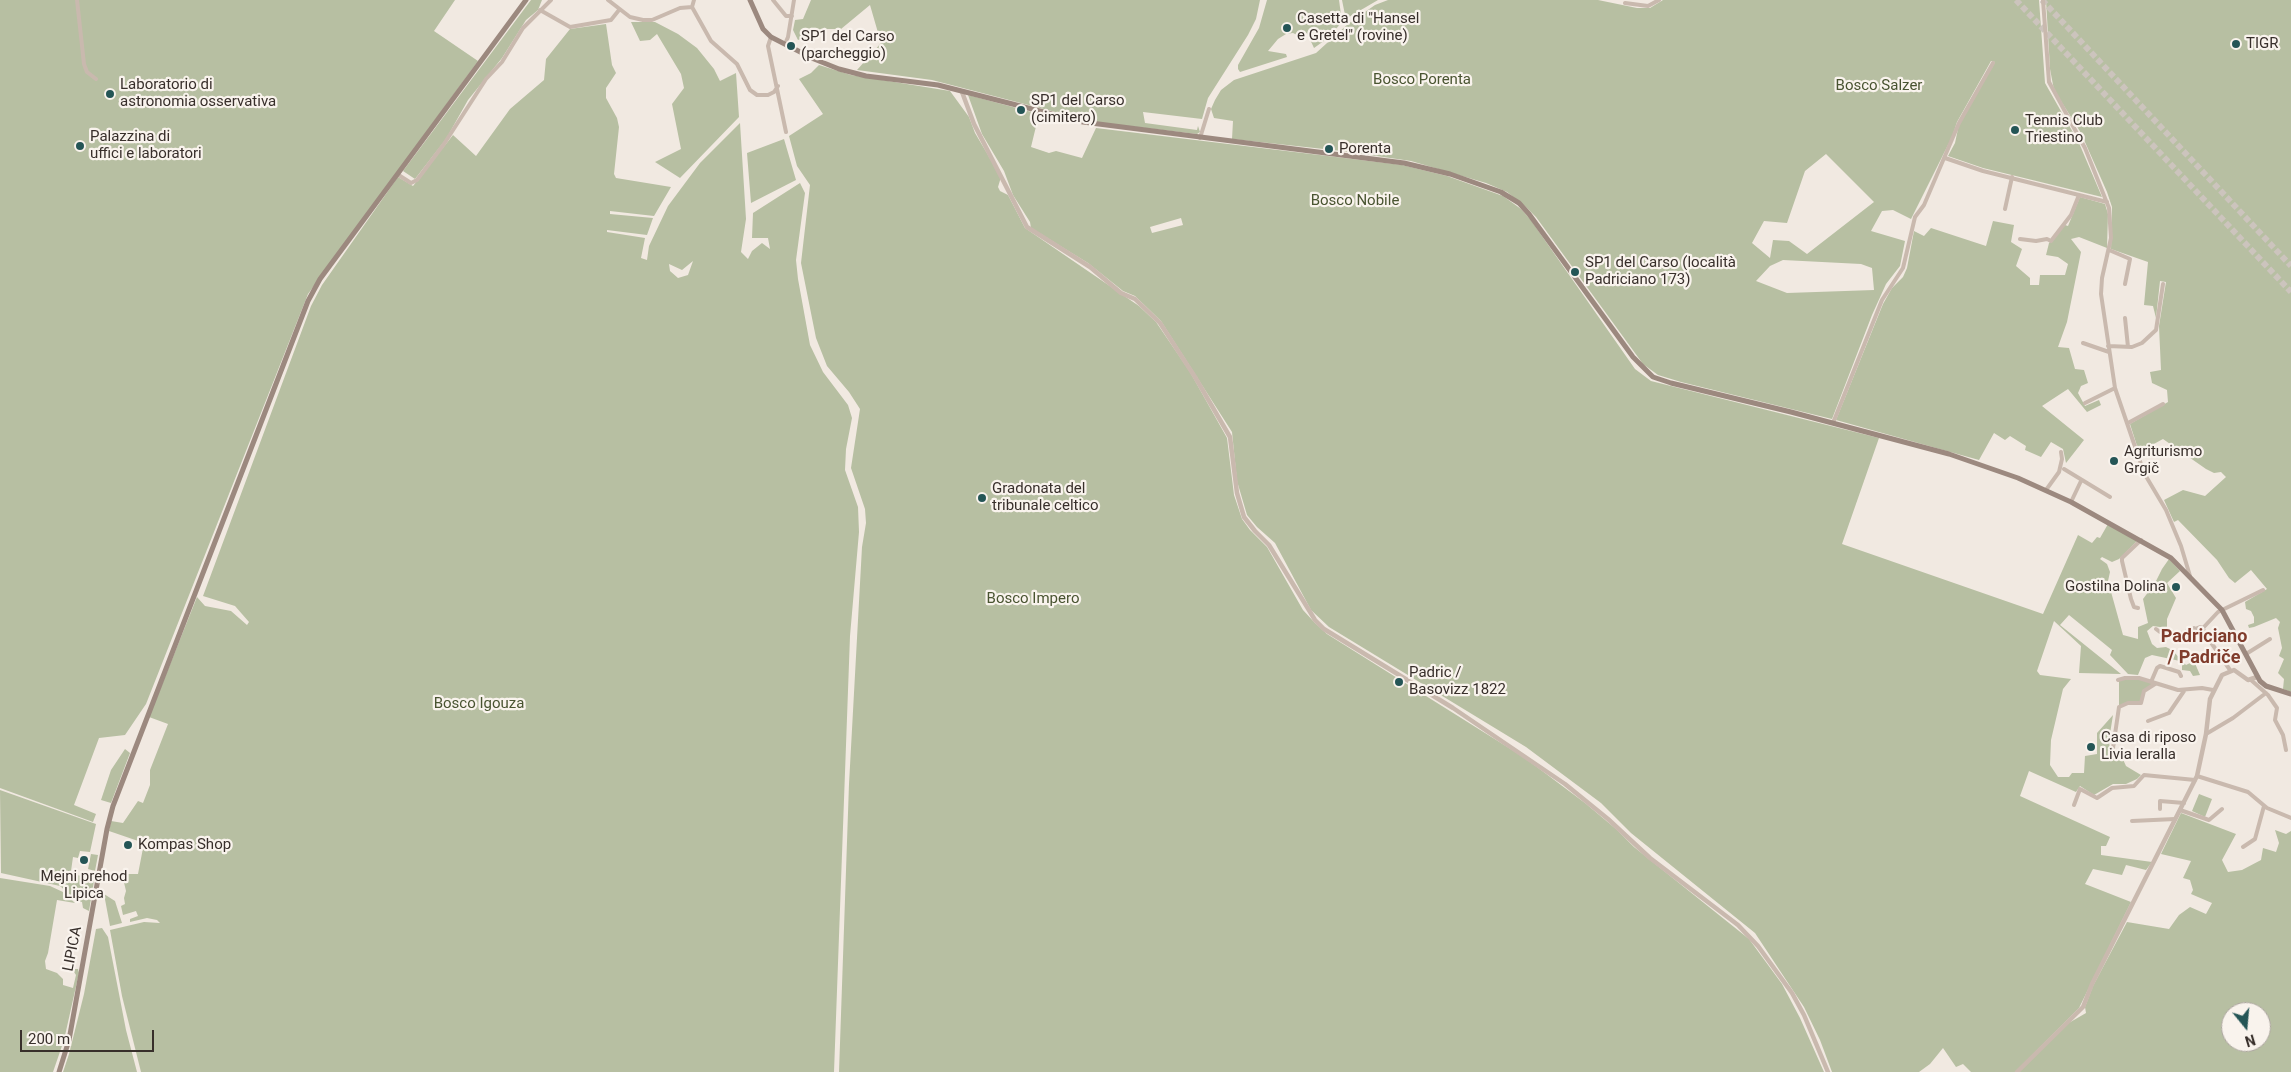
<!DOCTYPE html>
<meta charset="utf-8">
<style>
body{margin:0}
#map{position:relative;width:2291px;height:1072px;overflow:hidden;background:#f1e9e1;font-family:Roboto,sans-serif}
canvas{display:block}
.north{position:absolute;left:2221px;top:1002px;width:50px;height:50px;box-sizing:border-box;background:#f9f3ed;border:1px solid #aca59f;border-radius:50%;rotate:163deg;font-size:14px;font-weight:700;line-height:20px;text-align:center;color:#382f2b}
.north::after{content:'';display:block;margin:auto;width:18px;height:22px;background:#245556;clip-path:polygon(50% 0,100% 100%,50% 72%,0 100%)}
.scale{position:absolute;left:20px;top:1030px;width:134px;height:22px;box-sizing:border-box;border:2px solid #382f2b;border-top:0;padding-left:6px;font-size:15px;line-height:18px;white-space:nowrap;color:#382f2b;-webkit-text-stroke:4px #f9f3ed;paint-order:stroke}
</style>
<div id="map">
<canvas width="2291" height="1072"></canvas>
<div class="north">N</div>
<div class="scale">200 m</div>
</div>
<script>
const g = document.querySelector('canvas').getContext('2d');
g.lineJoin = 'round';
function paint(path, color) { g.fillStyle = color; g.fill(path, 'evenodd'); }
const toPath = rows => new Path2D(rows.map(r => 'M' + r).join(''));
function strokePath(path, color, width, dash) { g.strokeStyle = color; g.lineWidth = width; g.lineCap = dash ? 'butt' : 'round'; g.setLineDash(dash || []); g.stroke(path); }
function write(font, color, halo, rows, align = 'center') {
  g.font = font + ' Roboto,sans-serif'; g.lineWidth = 4.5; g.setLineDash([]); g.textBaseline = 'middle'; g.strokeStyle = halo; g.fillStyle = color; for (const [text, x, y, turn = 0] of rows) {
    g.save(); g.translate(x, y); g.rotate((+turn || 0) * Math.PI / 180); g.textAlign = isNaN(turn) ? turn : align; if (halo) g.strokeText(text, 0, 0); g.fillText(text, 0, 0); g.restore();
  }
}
paint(toPath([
 [0,0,455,0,434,31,478,61,308,294,146,704,125,735,99,738,74,805,96,814,93,822,0,788],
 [531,0,542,0,538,10,526,20,502,58,468,100,446,139,415,179,403,171],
 [811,0,1260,0,1256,19,1248,35,1208,98,1202,119,1143,112,1145,123,1197,130,1198,126,1200,132,1197,134,1094,122,932,80,857,70,881,43,870,5,841,29,824,29,798,40,793,30,795,20,803,19],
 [1267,0,1339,0,1342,22,1328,38,1314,48,1307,33,1301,37,1293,33,1286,34,1278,39,1268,51,1286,54,1287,57,1240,72,1238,69,1238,65,1259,28],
 [1342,0,1378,0,1349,17,1345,15],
 [1388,0,1598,0,1637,8,1650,8,1663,0,2039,0,2045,83,2079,143,2102,197,1983,168,1948,156,1955,143,1959,124,1994,64,1995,62,1991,61,1957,122,1952,137,1911,219,1893,210,1882,211,1871,231,1905,241,1900,266,1886,284,1872,315,1832,419,1681,382,1658,375,1643,364,1536,217,1525,206,1507,192,1486,183,1411,161,1342,151,1232,139,1233,121,1214,118,1211,109,1215,100,1221,90,1234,80,1316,53,1348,24,1375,5],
 [1826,154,1874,202,1807,254,1789,241,1773,240,1770,258,1752,243,1764,221,1787,223,1805,171],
 [1783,260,1861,264,1872,268,1874,290,1787,293,1756,281,1770,266],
 [2046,0,2291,0,2291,692,2283,689,2284,679,2278,673,2284,659,2279,656,2282,648,2278,628,2280,622,2276,618,2254,627,2249,628,2248,625,2254,623,2254,617,2251,611,2246,609,2245,602,2267,589,2251,570,2235,583,2229,578,2217,560,2178,520,2174,522,2164,500,2183,490,2205,496,2226,477,2221,472,2214,473,2206,469,2163,439,2139,452,2130,424,2168,402,2167,390,2152,383,2150,372,2161,370,2159,326,2166,282,2160,281,2156,318,2153,306,2144,305,2148,262,2111,249,2112,207,2107,192,2081,133,2054,90,2050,69],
 [631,22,655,22,678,34,697,48,714,69,720,81,736,73,739,117,680,178,655,162,681,149,672,104,684,88,681,74,657,34,650,40,640,41],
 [606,24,612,65,616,73,606,88,606,98,617,118,619,127,614,174,616,178,671,187,654,216,610,211,610,214,653,218,647,235,607,230,607,232,645,238,641,258,647,260,649,246,668,206,700,163,740,123,746,219,741,252,748,259,752,251,762,243,770,249,768,238,752,238,753,213,800,183,805,193,796,260,798,279,810,345,823,372,848,405,852,418,846,449,845,470,858,507,859,532,850,636,834,1072,141,1072,122,996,110,930,144,922,160,923,157,920,147,918,130,922,130,919,138,916,136,911,123,915,121,906,125,904,124,898,126,891,122,874,138,874,144,843,109,831,111,821,123,823,138,801,143,803,150,785,150,770,168,724,149,717,197,597,205,606,231,611,247,625,249,622,235,606,203,596,311,306,322,285,398,177,413,186,453,135,476,156,510,109,544,80,546,59,570,29],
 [693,261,688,275,678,278,670,271,669,264,682,270],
 [819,65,851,75,950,91,969,117,975,133,1001,177,998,187,1000,191,1008,195,1025,228,1139,306,1156,322,1190,372,1227,438,1234,495,1242,519,1250,530,1267,547,1303,610,1315,623,1327,634,1525,758,1585,803,1616,829,1634,847,1749,939,1782,984,1800,1018,1824,1072,839,1072,849,784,862,547,866,523,865,509,851,468,860,409,849,392,827,366,816,338,801,263,810,185,797,166,789,136,823,114,799,79,811,73],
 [968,95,1039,114,1031,147,1049,153,1056,151,1082,158,1096,128,1402,165,1447,176,1503,196,1521,209,1530,219,1635,369,1651,381,1879,438,1842,544,2043,614,2078,535,2092,543,2097,537,2100,538,2108,524,2137,541,2119,559,2112,562,2102,557,2100,559,2107,564,2110,572,2108,581,2123,635,2138,639,2138,627,2148,623,2143,599,2155,583,2162,569,2169,559,2180,571,2167,583,2176,598,2167,619,2167,628,2153,626,2147,631,2152,644,2157,648,2166,647,2172,650,2186,665,2194,661,2200,675,2193,676,2190,671,2182,670,2182,665,2180,661,2152,655,2145,658,2138,675,2128,674,2110,655,2112,650,2069,615,2060,625,2121,674,2079,673,2081,646,2054,621,2037,671,2040,675,2071,679,2063,689,2051,740,2050,765,2058,777,2069,777,2072,773,2084,773,2085,756,2097,754,2097,733,2113,715,2109,740,2110,753,2121,755,2126,766,2141,775,2137,779,2126,784,2113,784,2094,795,2080,786,2076,792,2029,771,2020,796,2110,837,2106,846,2101,846,2101,855,2152,862,2146,870,2126,865,2122,875,2093,869,2085,884,2131,902,2079,1008,2015,1072,1971,1072,1963,1064,1956,1067,1943,1048,1930,1064,1919,1072,1832,1072,1820,1040,1804,1007,1755,933,1631,833,1601,803,1526,747,1329,627,1311,610,1275,543,1257,527,1247,515,1237,481,1232,432,1161,321,1135,296,1123,291,1088,263,1031,228,1030,222,1013,195,1004,171,982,134],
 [1181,218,1183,225,1152,233,1150,227],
 [784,139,796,180,751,203,747,153],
 [2080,197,2105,204,2108,214,2107,248,2079,237,2071,239,2081,252,2067,322,2058,347,2069,348,2075,369,2084,370,2088,383,2081,386,2078,393,2085,406,2099,400,2101,405,2087,412,2068,389,2042,406,2084,440,2066,463,2063,449,2051,442,2041,457,2025,450,2026,446,2010,436,2005,440,1994,433,1979,460,1836,420,1883,304,1892,288,1903,277,1907,268,1914,231,1924,236,1931,228,1986,246,1993,221,2014,225,2011,242,2022,249,2016,266,2030,278,2030,285,2039,285,2040,275,2065,275,2068,264,2058,257,2046,255,2049,243,2065,225,2068,226],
 [2139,678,2155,684,2144,691,2141,703,2128,703,2119,707,2119,680],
 [125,749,130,753,111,803,101,800,111,770],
 [0,790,96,824,90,852,80,851,78,858,73,857,71,871,76,875,91,877,91,874,95,875,89,911,83,908,82,902,77,901,60,886,1,873],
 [2199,794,2212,799,2205,817,2192,811],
 [2181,813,2236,834,2222,860,2228,872,2242,870,2261,860,2263,848,2276,852,2279,843,2275,830,2286,834,2291,831,2291,1072,2019,1072,2067,1024,2086,1013,2085,1007,2093,986,2127,922,2169,929,2179,915,2190,907,2206,914,2212,903,2191,894,2193,890,2190,880,2183,878,2191,861,2161,854],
 [2231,1012,2261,1012,2261,1042,2231,1042],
 [91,854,98,855,95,871,88,869],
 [0,878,50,886,63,892,75,903,57,900,48,953,45,961,46,969,57,973,63,979,63,985,73,988,76,975,72,969,78,969,79,973,64,1040,53,1072,0,1072],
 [104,894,115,901,122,923,110,926],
 [102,928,108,937,126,1030,137,1072,63,1072,69,1054,84,994,96,929]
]), '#b7bfa2');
strokePath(toPath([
 [2016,0,2291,292],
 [2042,0,2291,266]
]), '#ccc4bd', 6, [6, 3]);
strokePath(toPath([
 [77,0,84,64,87,72,96,79],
 [608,0,630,17,643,20,652,20,680,8,692,7],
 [694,0,692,7,711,41,737,64,750,90,757,95,768,95,774,92,778,86],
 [773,0,786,16,792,16],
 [2043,0,2049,82,2085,148,2109,208,2111,238,2102,278,2101,294,2115,388,2144,473,2166,510,2181,546,2190,576],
 [1625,3,1648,6,1659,0],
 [540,10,570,27,611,20,619,10],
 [771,37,768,46,786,132],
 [785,44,788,37,794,0],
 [1200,138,1209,109],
 [1945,158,1983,171,2107,202],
 [397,174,411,183,417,180,444,144,486,79,502,62,523,28,551,0],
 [2005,209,2012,177],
 [2020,239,2036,241,2047,239,2051,241,2071,215,2079,195],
 [2109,250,2130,259,2125,284],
 [2125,318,2128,347],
 [2083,343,2109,352],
 [2108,346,2132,347,2142,343,2156,330,2163,284],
 [2085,403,2115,388],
 [1833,423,1882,300,1903,268,1915,217,1924,205,1959,123,1993,63],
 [2128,423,2163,404],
 [2064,469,2110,497],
 [2046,490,2059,472,2062,459,2061,452],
 [2071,502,2081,481],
 [2138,608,2134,607,2131,599,2122,561,2122,558,2141,540],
 [2156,629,2160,632,2183,633,2194,628,2195,629,2200,627,2203,628],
 [2246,654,2270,639],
 [2230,670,2210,641,2206,639,2203,628,2218,612,2263,590],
 [2118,680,2125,678,2139,678,2178,690,2202,688,2213,690],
 [2251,680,2268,695,2277,708,2275,720,2283,735,2286,750],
 [2151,682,2157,668,2160,666,2179,672,2181,676],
 [2148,721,2169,713,2184,691],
 [2206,734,2233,718,2266,693],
 [2113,748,2119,707,2128,703,2141,703,2144,691,2155,684],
 [2197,776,2248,792,2267,808,2291,818],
 [2074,805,2080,789,2097,798,2112,788,2134,786,2144,775,2195,780],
 [2160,809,2160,801,2184,803],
 [2180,810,2209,820,2222,809],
 [2132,821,2175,819],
 [2243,847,2255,839,2264,806]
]), '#c9b9ae', 4);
strokePath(toPath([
 [962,92,974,124,1027,227,1090,267,1121,293,1135,299,1160,323,1195,377,1230,437,1237,493,1244,517,1255,531,1269,545,1315,620,1324,629,1453,708,1565,784,1608,819,1650,858,1738,925,1758,946,1792,993,1804,1015,1828,1072],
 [2017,1072,2083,1007,2092,984,2197,776,2206,734,2210,699,2222,675,2234,670,2248,680,2257,677]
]), '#c9b9ae', 4.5);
strokePath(toPath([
 [750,0,763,29,771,37,814,59,839,69,866,76,938,85,1083,122,1404,163,1450,174,1501,192,1519,203,1529,214,1633,357,1653,377,1671,383,1791,412,1949,454,2018,478,2071,502,2171,558,2222,610,2260,681,2266,686,2291,694],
 [59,1072,69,1040,107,829,113,806,308,301,320,279,526,0]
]), '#9c897f', 5);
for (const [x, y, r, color] of [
 [1287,28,5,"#245556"],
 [2236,44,5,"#245556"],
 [791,46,5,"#245556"],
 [110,94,5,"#245556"],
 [1021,110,5,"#245556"],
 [2015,130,5,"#245556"],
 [80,146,5,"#245556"],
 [1329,149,5,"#245556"],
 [1575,272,5,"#245556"],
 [2114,461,5,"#245556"],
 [982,498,5,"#245556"],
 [2176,587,5,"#245556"],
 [1399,682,5,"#245556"],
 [2091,747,5,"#245556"],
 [128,845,5,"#245556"],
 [84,860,5,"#245556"]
]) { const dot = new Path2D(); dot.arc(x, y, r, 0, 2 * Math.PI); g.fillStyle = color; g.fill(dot); strokePath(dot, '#f9f3ed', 2); }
write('15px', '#382f2b', '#f9f3ed', [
 ["Casetta di \"Hansel",1297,19],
 ["e Gretel\" (rovine)",1297,36],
 ["SP1 del Carso",801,37],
 ["(parcheggio)",801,54],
 ["TIGR",2246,44],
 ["Laboratorio di",120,85],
 ["astronomia osservativa",120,102],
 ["SP1 del Carso",1031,101],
 ["(cimitero)",1031,118],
 ["Tennis Club",2025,121],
 ["Triestino",2025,138],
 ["Palazzina di",90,137],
 ["uffici e laboratori",90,154],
 ["Porenta",1339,149],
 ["SP1 del Carso (località",1585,263],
 ["Padriciano 173)",1585,280],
 ["Agriturismo",2124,452],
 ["Grgič",2124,469],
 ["Gradonata del",992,489],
 ["tribunale celtico",992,506],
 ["Gostilna Dolina",2166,587,"right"],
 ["Padric /",1409,673],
 ["Basovizz 1822",1409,690],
 ["Casa di riposo",2101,738],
 ["Livia Ieralla",2101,755],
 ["Kompas Shop",138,845],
 ["Mejni prehod",84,877,"center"],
 ["Lipica",84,894,"center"]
], 'left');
write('15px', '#495431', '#f9f3ed', [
 ["Bosco Porenta",1422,80],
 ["Bosco Salzer",1879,86],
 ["Bosco Nobile",1355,201],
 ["Bosco Impero",1033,599],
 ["Bosco Igouza",479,704]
]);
write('15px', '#382f2b', '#f9f3ed', [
 ["LIPICA",73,949,-79]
]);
write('bold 18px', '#803c2c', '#f9f3ed', [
 ["Padriciano",2204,637],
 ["/ Padriče",2204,658]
]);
</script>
